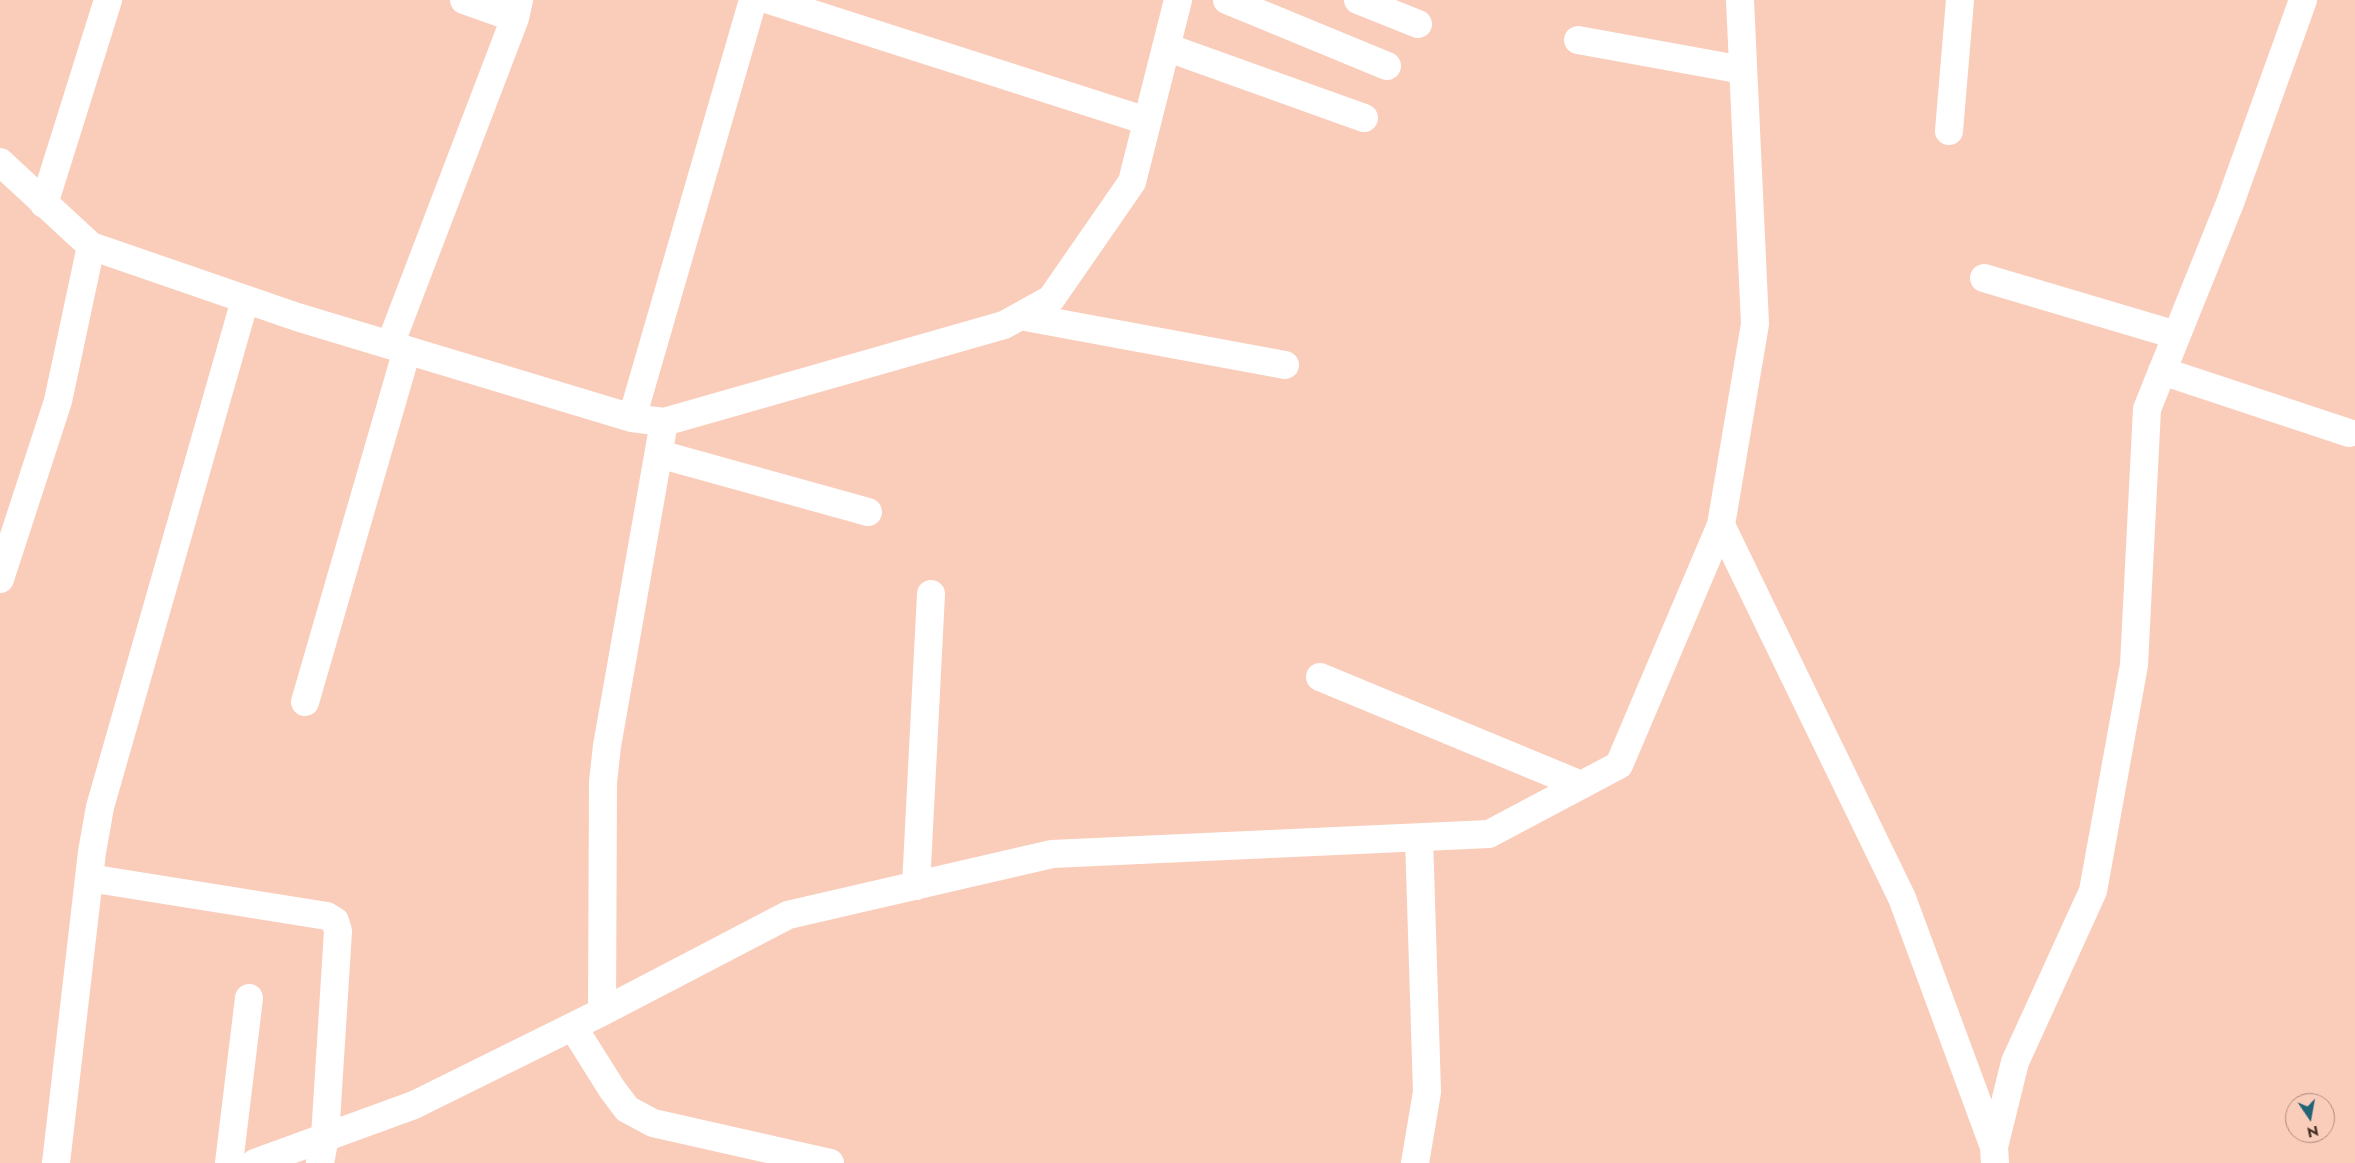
<!DOCTYPE html>
<style>
body{margin:0}
#map{position:relative;width:2355px;height:1163px;overflow:hidden;background:#facdbb;font-family:Jost,sans-serif}
canvas{display:block}
.north{position:absolute;left:2285px;top:1093px;width:50px;height:50px;box-sizing:border-box;background:#facdbb;border:1px solid #b08c7e;border-radius:50%;rotate:168deg;font-size:14px;font-weight:700;line-height:20px;text-align:center;color:#402b22}
.north::after{content:'';display:block;margin:auto;width:18px;height:22px;background:#226377;clip-path:polygon(50% 0,100% 100%,50% 72%,0 100%)}
</style>
<div id="map">
<canvas width="2355" height="1163"></canvas>
<div class="north">N</div>
</div>
<script>
const g = document.querySelector('canvas').getContext('2d');
g.lineJoin = 'round';
const toPath = rows => new Path2D(rows.map(r => 'M' + r).join(''));
function strokePath(path, color, width, dash) { g.strokeStyle = color; g.lineWidth = width; g.lineCap = dash ? 'butt' : 'round'; g.setLineDash(dash || []); g.stroke(path); }
strokePath(toPath([
 [464,0,515,18],
 [769,0,1147,121],
 [1227,0,1387,66],
 [1358,0,1418,24],
 [1578,40,1743,70],
 [1166,47,1364,118],
 [1949,131,1960,0],
 [0,162,91,246,297,317,632,418,664,422,1004,325,1051,299,1132,182,1178,0],
 [44,204,108,0],
 [1984,278,2176,335],
 [1020,316,1285,365],
 [390,345,515,18,519,0],
 [2162,371,2349,433],
 [632,418,753,0],
 [659,454,868,512],
 [1721,525,1902,898,1994,1147],
 [0,579,58,401,91,246],
 [1320,677,1581,785],
 [305,702,407,350],
 [89,878,327,916,335,921,338,931,325,1137,320,1163],
 [916,886,931,594],
 [602,1012,603,782,607,746,664,422],
 [573,1027,612,1089,627,1109,653,1123,830,1163],
 [56,1163,92,852,100,807,245,300],
 [229,1163,249,998],
 [255,1163,414,1105,602,1012,788,915,1052,854,1489,834,1619,765,1721,525,1755,324,1740,0],
 [1415,1163,1427,1092,1419,838],
 [1995,1163,1994,1147,2015,1062,2093,891,2134,665,2147,409,2230,203,2303,0]
]), '#fff', 28);
</script>
